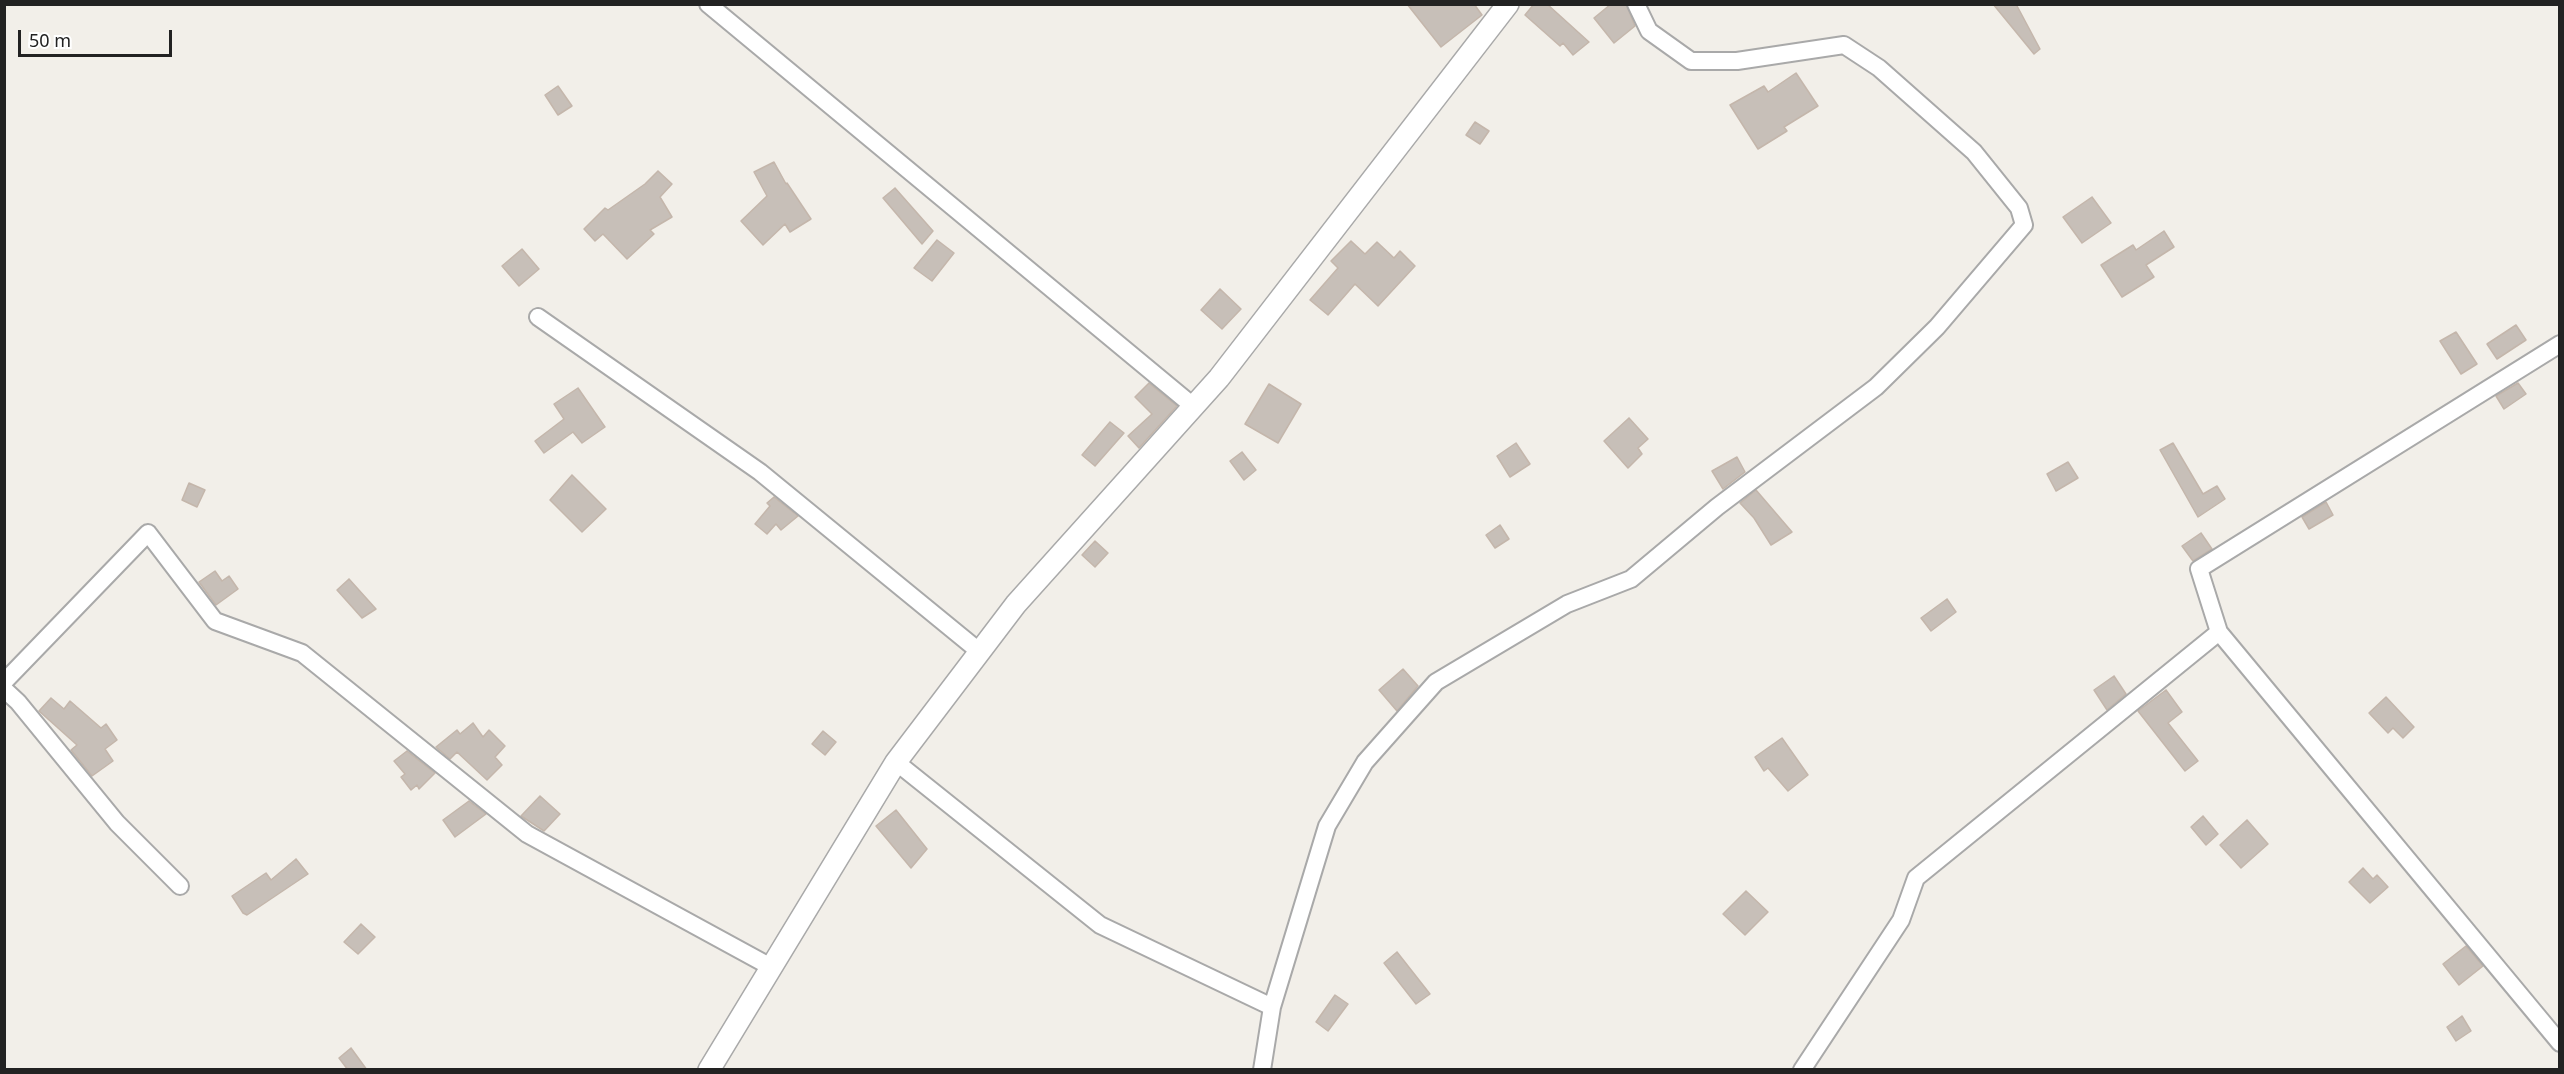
<!DOCTYPE html>
<style>
body{margin:0}
#map{position:relative;width:2564px;height:1074px;overflow:hidden;background:#f2efe9;font-family:"Noto Sans",sans-serif}
canvas{display:block}
.frame{position:absolute;inset:0;border:6px solid #222;pointer-events:none}
.scale{position:absolute;left:18px;top:30px;width:154px;height:27px;box-sizing:border-box;border:3px solid #222;border-top:0;padding-left:8px;font-size:18px;line-height:21px;white-space:nowrap;color:#222;-webkit-text-stroke:4px #fff;paint-order:stroke}
</style>
<div id="map">
<canvas width="2564" height="1074"></canvas>
<div class="frame"></div>
<div class="scale">50 m</div>
</div>
<script>
const g = document.querySelector('canvas').getContext('2d');
g.lineJoin = 'round';
function paint(path, color) { g.fillStyle = color; g.fill(path, 'evenodd'); }
const toPath = rows => new Path2D(rows.map(r => 'M' + r).join(''));
function strokePath(path, color, width, dash) { g.strokeStyle = color; g.lineWidth = width; g.lineCap = dash ? 'butt' : 'round'; g.setLineDash(dash || []); g.stroke(path); }
const building = toPath([
 [1407,4,1474,4,1482,15,1441,47,1407,4],
 [1534,4,1547,4,1589,42,1573,55,1563,43,1560,46,1525,15,1534,4],
 [1611,4,1626,4,1635,26,1614,43,1594,18,1611,4],
 [1993,4,2016,4,2040,49,2034,54,1993,4],
 [1796,73,1818,106,1784,127,1787,131,1758,149,1730,105,1764,86,1768,92,1796,73],
 [558,86,572,106,558,115,545,95,558,86],
 [1475,122,1489,131,1480,144,1466,135,1475,122],
 [774,162,786,184,787,183,811,219,790,232,785,224,763,245,741,221,767,196,754,172,774,162],
 [658,171,672,184,660,197,672,217,650,230,654,234,627,259,603,234,595,241,584,229,605,208,608,210,645,184,658,171],
 [895,188,933,231,922,244,883,198,895,188],
 [2092,197,2111,223,2082,243,2063,217,2092,197],
 [2164,231,2174,247,2146,265,2154,277,2122,297,2101,265,2133,245,2136,250,2164,231],
 [937,240,954,253,932,281,914,268,937,240],
 [1351,241,1365,254,1377,242,1394,258,1400,251,1415,266,1378,306,1355,284,1328,315,1310,300,1338,268,1331,261,1351,241],
 [522,249,539,269,519,286,502,266,522,249],
 [1220,289,1241,309,1222,329,1201,310,1220,289],
 [2516,325,2526,340,2497,359,2487,344,2516,325],
 [2456,332,2477,364,2461,374,2440,341,2456,332],
 [1149,383,1177,406,1139,448,1128,436,1152,414,1135,397,1149,383],
 [2518,383,2526,394,2504,409,2496,396,2518,383],
 [1269,384,1301,404,1278,443,1245,424,1269,384],
 [578,388,605,427,582,443,573,432,544,453,535,441,564,419,554,404,578,388],
 [1629,418,1648,439,1638,448,1642,454,1628,468,1604,441,1629,418],
 [1110,422,1124,433,1095,466,1082,455,1110,422],
 [1516,443,1530,464,1510,477,1497,456,1516,443],
 [2173,443,2203,494,2217,486,2225,499,2198,517,2160,450,2173,443],
 [1242,452,1256,470,1244,480,1230,461,1242,452],
 [1737,457,1745,472,1723,489,1712,471,1737,457],
 [2068,462,2078,478,2056,491,2047,474,2068,462],
 [572,475,606,509,582,532,550,500,572,475],
 [189,483,205,490,197,507,182,500,189,483],
 [1756,490,1792,532,1771,545,1754,518,1740,503,1756,490],
 [774,497,798,516,781,530,776,524,767,534,755,524,770,506,767,503,774,497],
 [2326,502,2333,515,2309,529,2302,517,2326,502],
 [1500,525,1509,539,1495,548,1486,535,1500,525],
 [2201,533,2212,549,2193,561,2182,546,2201,533],
 [1095,541,1108,553,1095,567,1082,555,1095,541],
 [215,571,222,581,229,576,238,589,216,605,199,582,215,571],
 [349,579,376,609,362,618,337,590,349,579],
 [1947,599,1956,612,1931,631,1921,618,1947,599],
 [1403,669,1418,686,1397,711,1379,690,1403,669],
 [2114,676,2126,694,2107,710,2094,690,2114,676],
 [2166,690,2182,712,2168,723,2198,761,2185,771,2138,711,2166,690],
 [2386,697,2414,727,2403,738,2393,728,2388,733,2369,713,2386,697],
 [51,698,64,709,70,701,101,728,106,724,117,740,105,749,113,761,92,776,71,750,77,745,39,711,51,698],
 [473,723,483,737,489,730,505,746,495,757,502,765,487,780,457,752,450,759,436,747,457,730,460,734,473,723],
 [823,731,836,742,825,755,812,744,823,731],
 [1782,738,1808,775,1788,791,1768,768,1764,771,1755,757,1782,738],
 [407,751,435,773,419,789,417,785,411,790,401,777,405,774,394,761,407,751],
 [540,796,560,814,544,831,521,816,540,796],
 [469,801,486,814,455,837,443,820,469,801],
 [896,810,927,849,911,868,876,826,896,810],
 [2203,816,2218,834,2206,845,2191,827,2203,816],
 [2247,820,2268,844,2241,868,2220,845,2247,820],
 [296,859,308,874,247,915,243,913,232,896,266,873,271,880,296,859],
 [2363,868,2373,879,2377,875,2388,887,2370,903,2349,882,2363,868],
 [1746,891,1768,912,1745,935,1723,914,1746,891],
 [361,924,375,937,358,954,344,942,361,924],
 [2466,946,2483,966,2459,985,2443,964,2466,946],
 [1397,952,1430,994,1416,1004,1384,963,1397,952],
 [1335,995,1348,1004,1328,1031,1316,1022,1335,995],
 [2462,1016,2471,1031,2456,1041,2447,1027,2462,1016],
 [351,1048,367,1070,348,1070,339,1058,351,1048]
]);
paint(building, '#c7bfb8');
strokePath(building, '#c4b6ab', 1.5);
const minor = toPath([
 [708,4,1193,406],
 [538,317,760,472,980,652],
 [2219,632,2199,569,2560,344],
 [4,682,148,533,215,621,302,653,527,834,771,967],
 [4,689,18,702,117,823,180,886],
 [896,762,1100,925,1272,1007],
 [1262,1070,1272,1007,1327,826,1365,762,1436,682,1567,604,1631,579,1717,507,1876,387,1937,327,2024,225,2019,208,1974,152,1879,68,1844,45,1737,61,1691,61,1649,31,1636,4],
 [1802,1070,1901,920,1916,878,2219,632,2560,1043]
]);
const tertiary = toPath([
 [709,1070,896,762,1016,604,1219,378,1508,4]
]);
strokePath(minor, '#a9a9a9', 20);
strokePath(tertiary, '#a9a9a9', 24);
strokePath(minor, '#fff', 16);
strokePath(tertiary, '#fff', 21);
</script>
